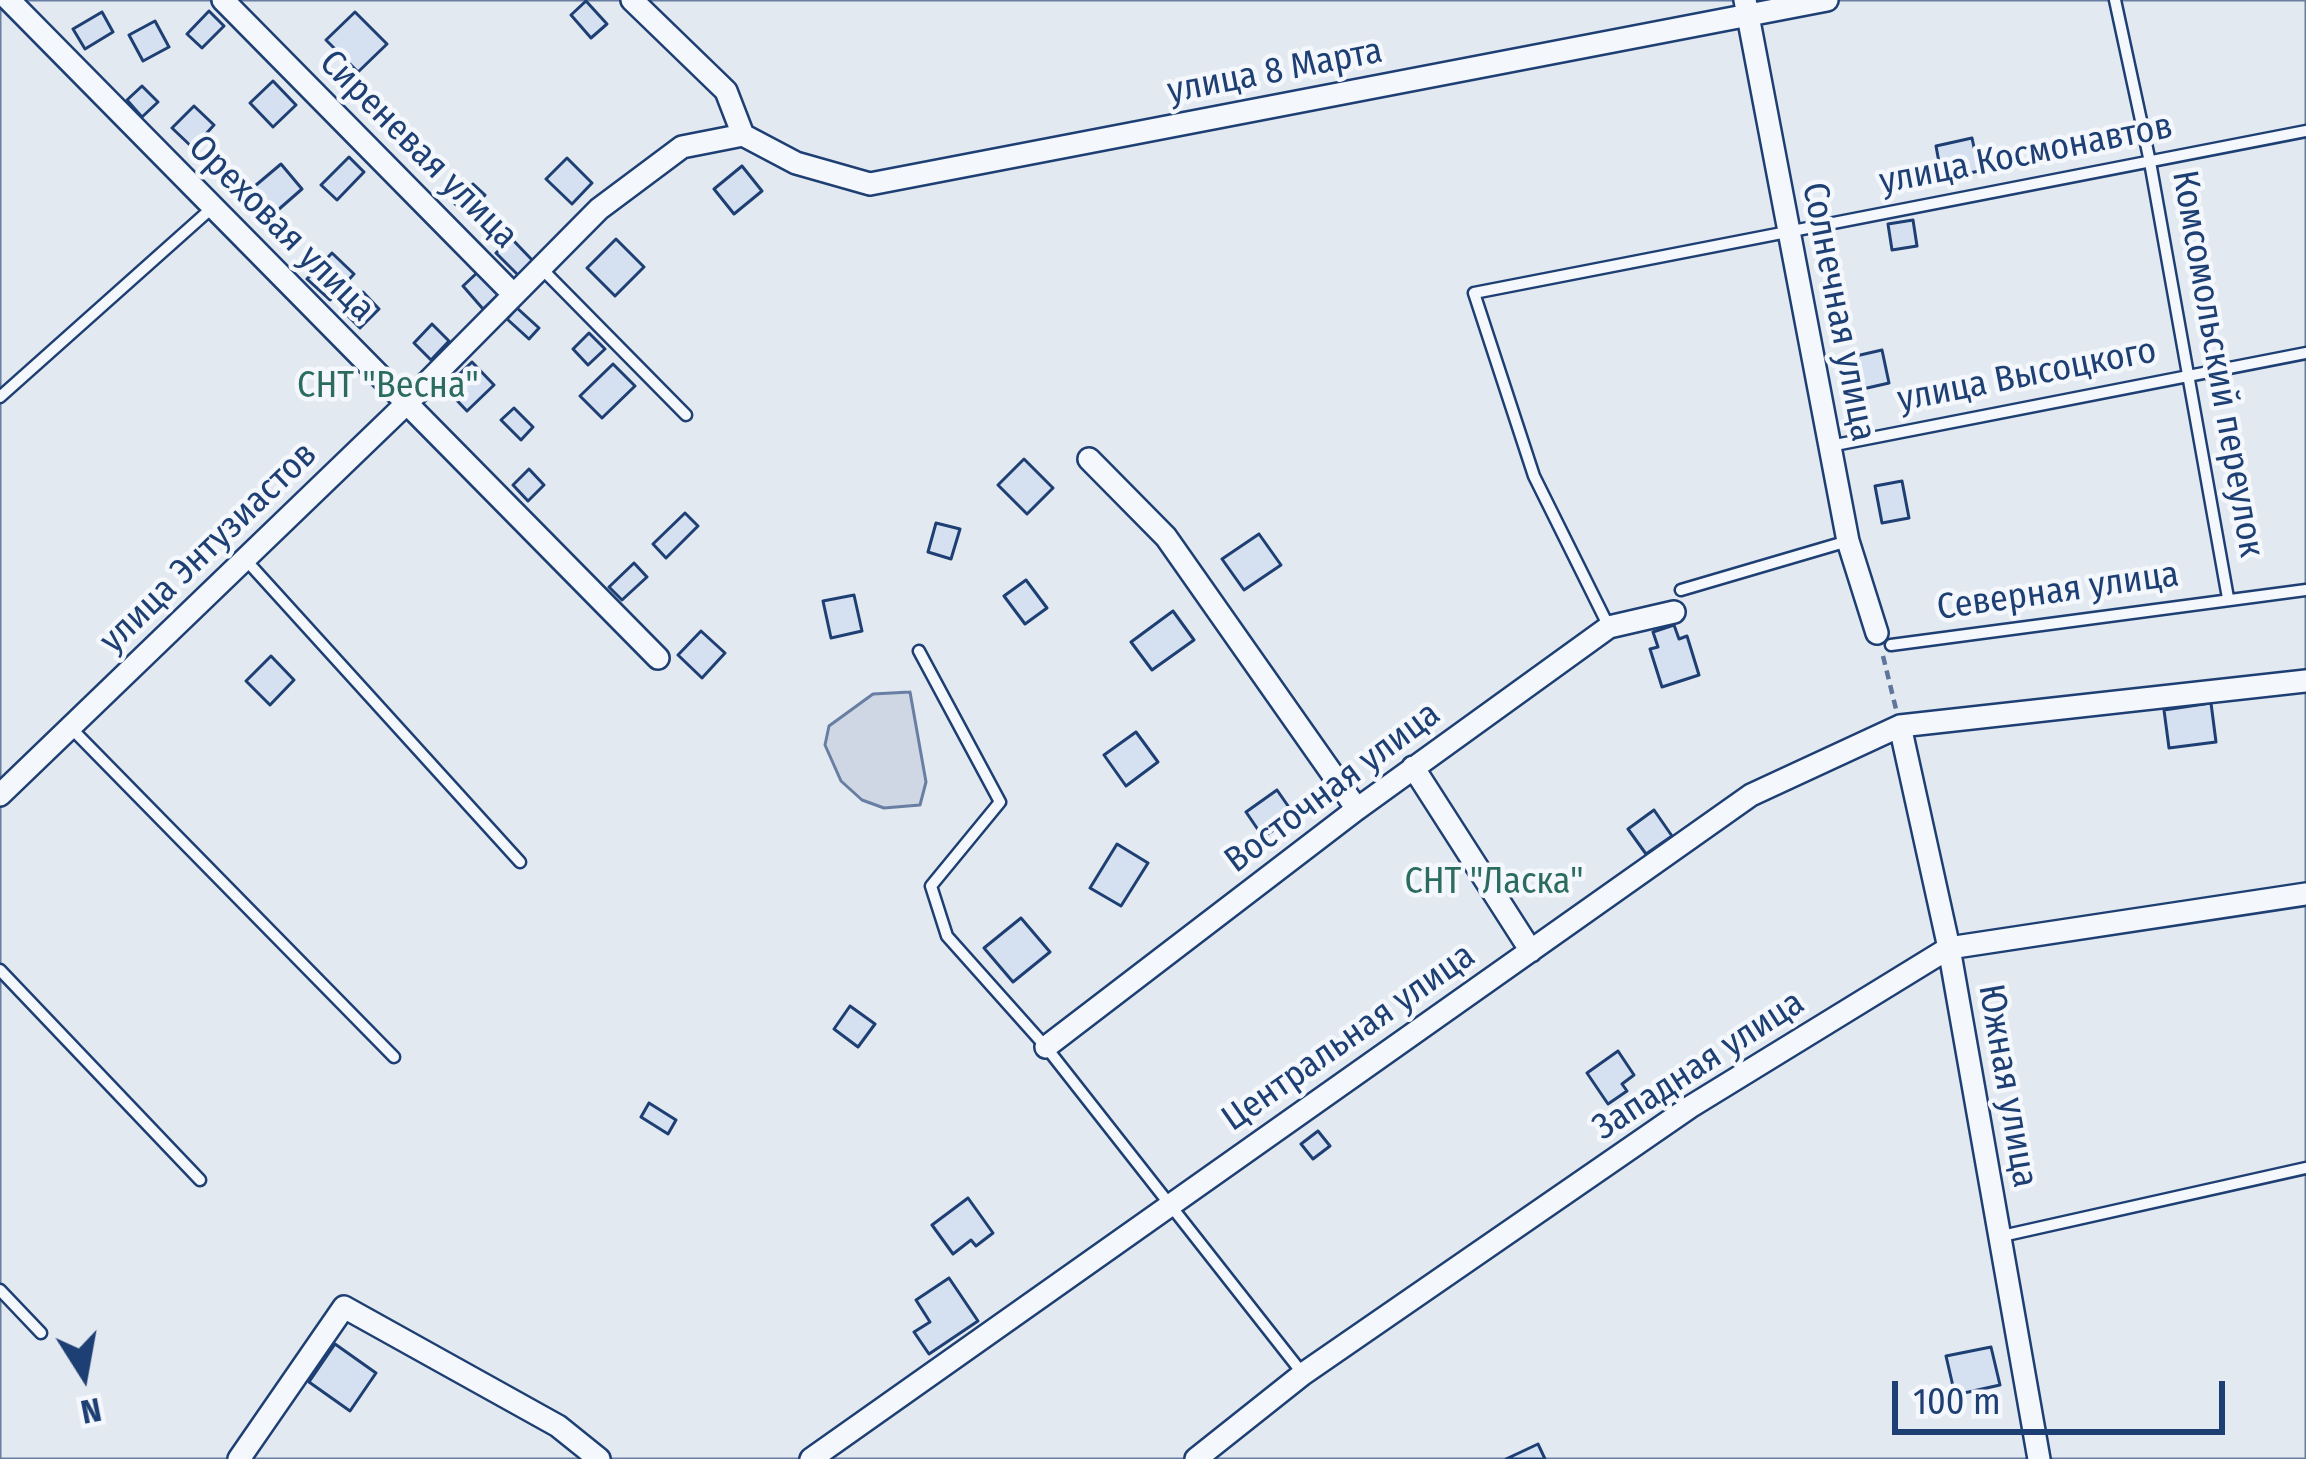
<!DOCTYPE html>
<meta charset="utf-8">
<style>
body{margin:0}
#map{position:relative;width:2306px;height:1459px;overflow:hidden;background:#f4f7fb;font-family:"Fira Sans Condensed",sans-serif}
canvas{display:block}
.north{position:absolute;left:24px;top:1315px;width:120px;height:120px;-webkit-text-stroke:9px #f4f7fb;paint-order:stroke;rotate:169deg;font-size:33px;font-weight:700;line-height:48px;text-align:center;color:#1d3f73}
.north::after{content:'';display:block;margin:auto;width:42px;height:54px;background:#1d3f73;clip-path:polygon(50% 0,100% 100%,50% 72%,0 100%)}
.scale{position:absolute;left:1892px;top:1381px;width:333px;height:54px;box-sizing:border-box;border:6px solid #1d3f73;border-top:0;padding-left:15px;font-size:36px;line-height:42px;white-space:nowrap;color:#1d3f73;-webkit-text-stroke:9px #f4f7fb;paint-order:stroke}
</style>
<div id="map">
<canvas width="2306" height="1459"></canvas>
<div class="north">N</div>
<div class="scale">100 m</div>
</div>
<script>
const g = document.querySelector('canvas').getContext('2d');
g.lineJoin = 'round';
function paint(path, color) { g.fillStyle = color; g.fill(path, 'evenodd'); }
const toPath = rows => new Path2D(rows.map(r => 'M' + r).join(''));
function strokePath(path, color, width, dash) { g.strokeStyle = color; g.lineWidth = width; g.lineCap = dash ? 'butt' : 'round'; g.setLineDash(dash || []); g.stroke(path); }
function write(font, color, halo, rows, align = 'center') {
  g.font = font + ' "Fira Sans Condensed",sans-serif'; g.lineWidth = 9; g.setLineDash([]); g.textBaseline = 'middle'; g.strokeStyle = halo; g.fillStyle = color; for (const [text, x, y, turn = 0] of rows) {
    g.save(); g.translate(x, y); g.rotate((+turn || 0) * Math.PI / 180); g.textAlign = isNaN(turn) ? turn : align; if (halo) g.strokeText(text, 0, 0); g.fillText(text, 0, 0); g.restore();
  }
}
const green = toPath([
 [0,0,2306,0,2306,1459,0,1459,0,0]
]);
paint(green, '#e3e9f0');
strokePath(green, '#687fa3', 3);
const water = toPath([
 [910,692,926,782,920,805,884,808,862,800,841,781,825,745,829,726,873,694,910,692]
]);
paint(water, '#cfd7e4');
strokePath(water, '#687fa3', 3);
const building = toPath([
 [586,1,607,24,591,38,571,15,586,1],
 [209,11,224,26,202,48,187,34,209,11],
 [102,12,113,32,85,49,73,29,102,12],
 [355,12,387,44,358,72,326,40,355,12],
 [155,21,169,47,143,61,129,35,155,21],
 [273,81,296,105,273,127,250,103,273,81],
 [142,86,158,102,142,117,127,100,142,86],
 [194,106,214,125,193,148,172,128,194,106],
 [1972,138,1979,171,1942,179,1936,146,1972,138],
 [349,157,364,172,337,200,321,185,349,157],
 [567,158,592,183,572,204,546,179,567,158],
 [281,164,302,189,270,217,249,191,281,164],
 [742,166,762,191,734,214,714,189,742,166],
 [473,184,485,195,467,215,455,204,473,184],
 [1913,220,1917,246,1892,250,1888,224,1913,220],
 [511,238,534,262,519,276,496,253,511,238],
 [616,239,644,267,615,296,587,268,616,239],
 [332,253,354,274,330,300,307,279,332,253],
 [479,271,499,294,483,309,463,286,479,271],
 [363,292,379,309,360,328,343,311,363,292],
 [517,308,539,328,529,339,507,319,517,308],
 [432,324,449,341,431,360,414,343,432,324],
 [589,333,605,349,588,365,573,349,589,333],
 [1882,350,1889,383,1854,391,1847,358,1882,350],
 [472,362,494,385,467,411,445,388,472,362],
 [613,364,635,386,602,418,580,396,613,364],
 [514,408,533,427,521,440,501,420,514,408],
 [1024,459,1053,488,1027,514,998,485,1024,459],
 [529,469,544,485,528,501,513,485,529,469],
 [1902,481,1909,518,1882,523,1875,486,1902,481],
 [685,513,698,526,666,558,653,544,685,513],
 [936,523,960,529,951,559,928,552,936,523],
 [1259,534,1281,565,1244,590,1222,559,1259,534],
 [634,563,647,577,622,600,609,587,634,563],
 [1026,580,1047,608,1025,624,1004,596,1026,580],
 [854,595,862,631,831,638,823,601,854,595],
 [1173,611,1194,640,1152,670,1131,642,1173,611],
 [1674,625,1679,639,1687,636,1699,675,1662,687,1650,649,1658,647,1653,632,1674,625],
 [701,631,725,653,702,678,678,655,701,631],
 [271,656,294,680,270,705,246,681,271,656],
 [2211,703,2216,742,2169,748,2164,710,2211,703],
 [1136,732,1158,762,1126,786,1104,755,1136,732],
 [1277,790,1295,816,1263,837,1246,812,1277,790],
 [1654,810,1672,836,1646,854,1628,829,1654,810],
 [1117,844,1148,863,1121,906,1090,888,1117,844],
 [1021,918,1050,952,1013,982,984,948,1021,918],
 [850,1006,875,1024,858,1047,834,1029,850,1006],
 [1618,1051,1634,1075,1622,1084,1627,1091,1608,1104,1587,1073,1618,1051],
 [649,1103,676,1120,668,1134,641,1117,649,1103],
 [1318,1131,1330,1146,1313,1159,1301,1144,1318,1131],
 [968,1198,993,1233,976,1246,971,1240,953,1254,932,1225,968,1198],
 [949,1278,978,1321,929,1354,914,1332,930,1322,916,1300,949,1278],
 [335,1344,376,1373,350,1411,309,1382,335,1344],
 [1991,1347,2000,1385,1955,1395,1946,1356,1991,1347],
 [1538,1444,1545,1459,1506,1459,1538,1444]
]);
paint(building, '#d5e0f0');
strokePath(building, '#1d3f73', 3);
const service = toPath([
 [2115,0,2150,162,2228,598],
 [541,268,686,415],
 [0,397,213,207],
 [1830,446,2306,353],
 [245,559,520,862],
 [1681,590,1848,541],
 [1609,627,1534,476,1474,293,2306,131],
 [1891,645,2306,590],
 [919,651,1000,802,931,886,947,936,1046,1047,1303,1374],
 [71,728,394,1057],
 [0,970,200,1180],
 [2002,1236,2306,1168],
 [0,1290,41,1333]
]);
const minor = toPath([
 [9,0,658,658],
 [223,0,514,295],
 [632,0,726,91,743,135],
 [1745,0,1848,541,1877,633],
 [743,135,796,163,870,184,1827,0],
 [1089,459,1166,537,1357,809],
 [1900,726,1949,948,2039,1459],
 [1413,767,1531,951],
 [0,795,407,403,599,209,682,147,743,135],
 [1046,1047,1357,809,1609,627,1674,612],
 [239,1459,344,1307,558,1426,599,1459],
 [811,1459,1751,795,1900,726,2306,681],
 [1196,1459,1303,1374,1690,1107,1949,948,2306,894]
]);
strokePath(service, '#1d3f73', 15);
strokePath(minor, '#1d3f73', 26);
strokePath(toPath([
 [1883,656,1896,709]
]), '#5e769c', 4.5, [9, 6]);
strokePath(service, '#f4f7fb', 10);
strokePath(minor, '#f4f7fb', 21);
write('36px', '#1d3f73', '#f4f7fb', [
 ["улица 8 Марта",1275,72,-11],
 ["Сиреневая улица",418,150,45],
 ["улица Космонавтов",2026,155,-11],
 ["Ореховая улица",281,229,45],
 ["Солнечная улица",1838,312,79],
 ["Комсомольский переулок",2217,364,80],
 ["улица Высоцкого",2027,376,-11],
 ["улица Энтузиастов",209,548,-44],
 ["Северная улица",2058,592,-8],
 ["Восточная улица",1333,788,-37],
 ["Центральная улица",1349,1038,-35],
 ["Западная улица",1699,1066,-33],
 ["Южная улица",2007,1086,80]
]);
write('36px', '#2c6c60', '#f4f7fb', [
 ["СНТ \"Весна\"",388,387],
 ["СНТ \"Ласка\"",1494,883]
]);
</script>
